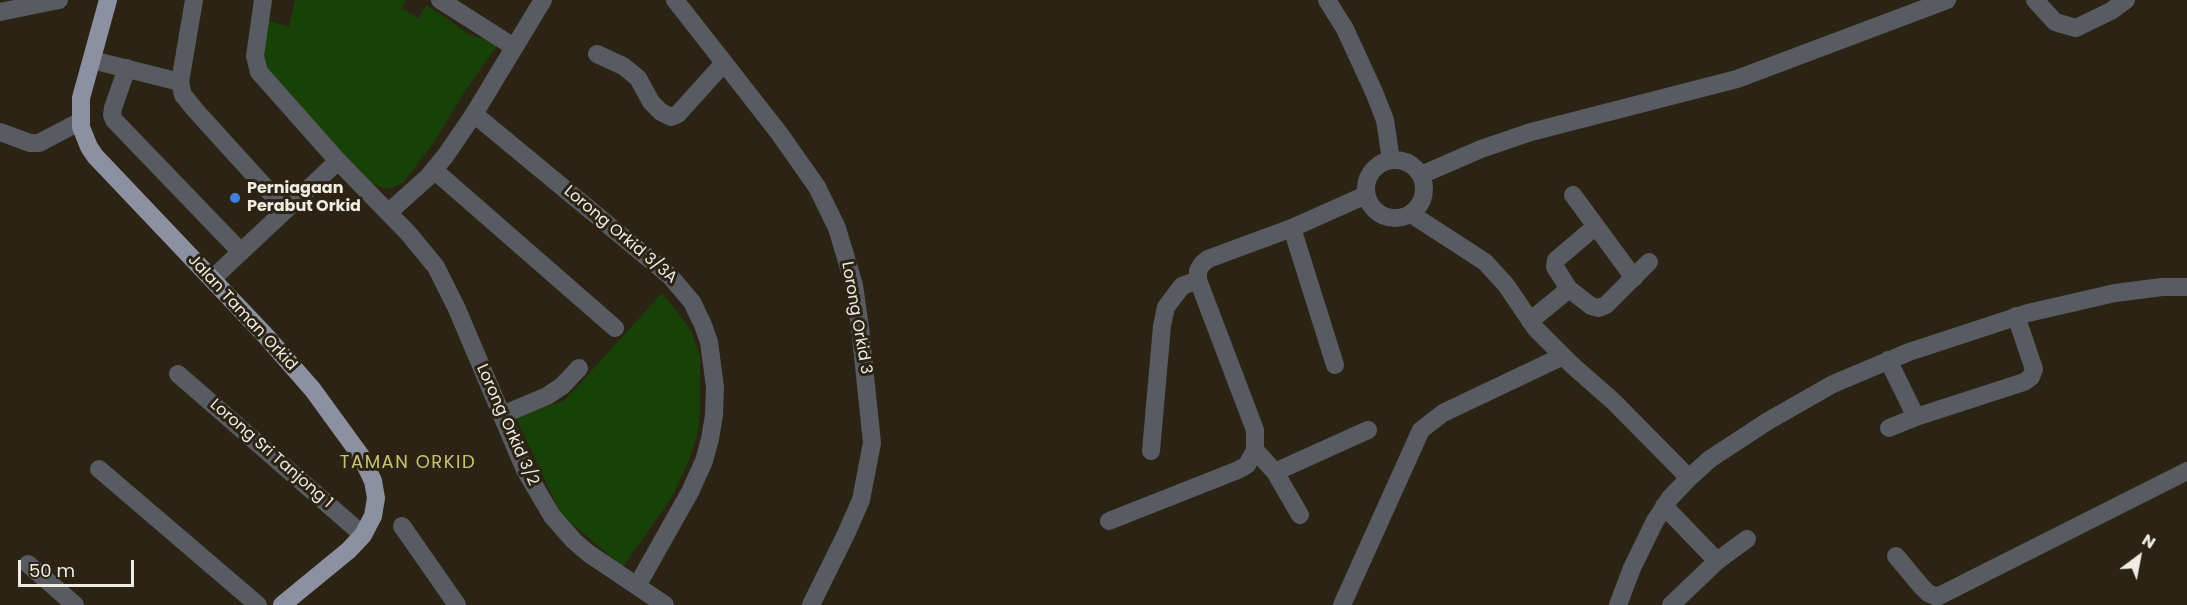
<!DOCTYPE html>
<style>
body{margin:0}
#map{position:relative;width:2187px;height:605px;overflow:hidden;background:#2b2415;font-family:Poppins,sans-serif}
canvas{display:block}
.north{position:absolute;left:2109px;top:527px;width:60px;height:60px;-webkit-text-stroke:4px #2b2415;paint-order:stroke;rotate:32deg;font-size:16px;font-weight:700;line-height:24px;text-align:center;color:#f0ece2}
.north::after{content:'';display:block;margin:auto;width:21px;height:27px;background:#f0ece2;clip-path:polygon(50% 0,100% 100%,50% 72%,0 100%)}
.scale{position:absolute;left:18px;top:560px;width:116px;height:27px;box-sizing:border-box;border:3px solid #f0ece2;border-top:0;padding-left:8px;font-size:18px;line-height:21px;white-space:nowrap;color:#f0ece2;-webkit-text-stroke:4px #2b2415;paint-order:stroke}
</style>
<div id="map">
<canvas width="2187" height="605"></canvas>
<div class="north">N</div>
<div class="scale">50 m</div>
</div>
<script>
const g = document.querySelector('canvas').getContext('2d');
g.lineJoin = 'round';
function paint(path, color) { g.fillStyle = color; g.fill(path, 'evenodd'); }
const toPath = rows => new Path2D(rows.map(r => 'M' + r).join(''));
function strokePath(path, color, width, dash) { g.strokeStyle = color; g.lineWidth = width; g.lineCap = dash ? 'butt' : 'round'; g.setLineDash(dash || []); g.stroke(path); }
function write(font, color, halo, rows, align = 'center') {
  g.font = font + ' Poppins,sans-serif'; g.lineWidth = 6; g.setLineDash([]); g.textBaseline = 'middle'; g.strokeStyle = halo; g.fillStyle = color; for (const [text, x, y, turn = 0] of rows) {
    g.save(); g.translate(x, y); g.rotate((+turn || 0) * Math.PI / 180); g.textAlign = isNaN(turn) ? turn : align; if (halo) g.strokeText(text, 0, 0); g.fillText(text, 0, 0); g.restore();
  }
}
paint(toPath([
 [295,0,406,0,401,8,418,18,427,5,470,35,499,43,465,91,434,142,403,183,388,189,370,183,266,72,262,36,266,20,289,27],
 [662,293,691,330,700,357,700,416,697,436,689,460,672,497,623,567,561,514,516,418,565,400]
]), '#184107');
strokePath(toPath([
 [263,0,255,56,259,72,338,161,409,234,436,267,457,309,525,470,552,516,574,541,588,553,665,605],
 [440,0,514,47],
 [675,0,779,133,817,187,837,228,854,285,860,327,872,443,861,500,846,534,811,605],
 [1327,0,1345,29,1374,92,1385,120,1391,160],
 [2035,0,2055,22,2076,28,2111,11,2126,0],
 [0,12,59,0],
 [597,54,623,66,638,78,651,102,661,112,671,117,678,114,724,63],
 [92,60,180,82,183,95,196,111,286,210],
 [127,68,113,108,112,115,114,120,241,252],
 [180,82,194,0],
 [474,114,670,276,692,302,703,325,709,342,715,387,714,415,710,439,704,461,690,492,637,586],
 [0,132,30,143,39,143,81,121],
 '1366 189a29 29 0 1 1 58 0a29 29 0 1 1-58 0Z',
 [434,170,615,328],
 [1421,175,1481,149,1531,132,1737,79,1947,0],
 [1573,195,1634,278],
 [389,212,428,177,446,155,474,114,543,0],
 [1411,214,1485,262,1506,285,1536,329,1572,365,1614,402,1689,478],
 [1596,226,1556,260,1555,267,1569,289,1591,306,1599,308,1606,305,1649,262],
 [1292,228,1335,365],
 [212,279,338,161],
 [1530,321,1569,289],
 [1888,360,1916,417],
 [178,374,363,535],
 [502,415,547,396,562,386,579,368],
 [1889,428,1916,417,2024,382,2031,377,2034,369,2016,316],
 [1255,450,1275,472,1300,515],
 [1151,451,1162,326,1166,307,1182,286,1198,280],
 [99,469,258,605],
 [1275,472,1368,430],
 [1664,506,1717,561],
 [1109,521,1238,470,1247,465,1255,450,1255,430,1198,280,1198,271,1202,264,1208,259,1292,228,1366,195],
 [402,526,457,605],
 [1896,556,1921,586,1928,593,1937,597,2187,471],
 [28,564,75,605],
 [1342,605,1421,430,1443,413,1563,356],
 [1618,605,1632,568,1655,521,1670,498,1689,478,1710,459,1768,421,1833,384,1909,352,2028,313,2115,293,2162,287,2187,287],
 [1671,605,1717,561,1747,539]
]), '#595b62', 18);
strokePath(toPath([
 [108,0,81,98,81,127,89,147,95,156,265,335,313,390,361,456,373,481,376,498,373,516,363,535,349,550,282,605]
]), '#8d90a0', 18);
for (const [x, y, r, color] of [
 [235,198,6,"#3f7fe0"]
]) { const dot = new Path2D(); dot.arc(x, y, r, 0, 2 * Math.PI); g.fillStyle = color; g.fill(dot); strokePath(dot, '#2b2415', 2); }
write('bold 16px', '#f0ece2', '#2b2415', [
 ["Perniagaan",247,189],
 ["Perabut Orkid",247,207]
], 'left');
write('16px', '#f0ece2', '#2b2415', [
 ["Lorong Orkid 3/3A",620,235,40],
 ["Jalan Taman Orkid",242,313,47],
 ["Lorong Orkid 3",856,318,80],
 ["Lorong Orkid 3/2",507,425,66],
 ["Lorong Sri Tanjong 1",271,454,41]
]);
g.letterSpacing = '1.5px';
write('18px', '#cac173', '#2b2415', [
 ["TAMAN ORKID",408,463]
]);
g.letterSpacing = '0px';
</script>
